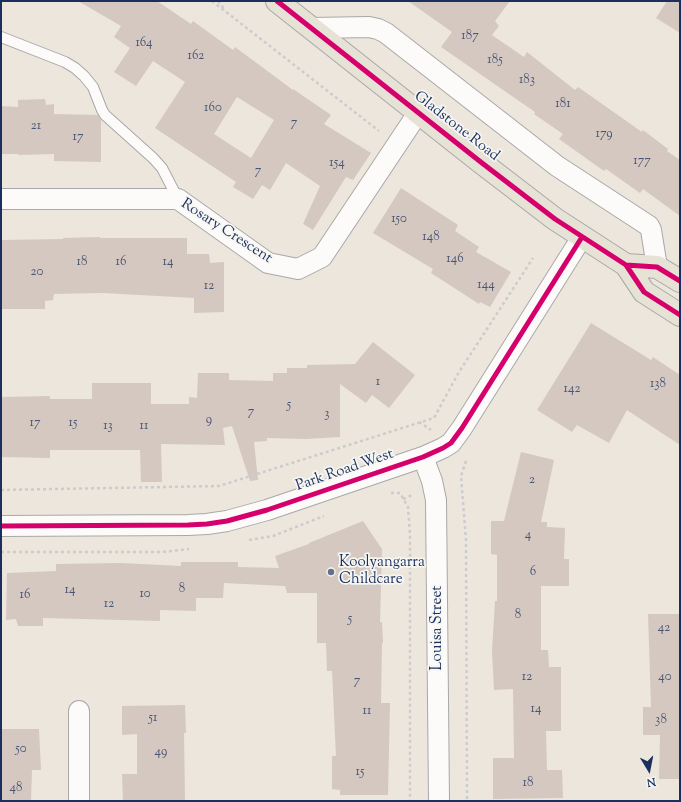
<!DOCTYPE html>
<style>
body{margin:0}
#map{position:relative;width:681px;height:802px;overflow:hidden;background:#ece6dc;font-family:"Sorts Mill Goudy",serif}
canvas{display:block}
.frame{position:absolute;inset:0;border:2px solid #1b2f5e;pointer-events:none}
.north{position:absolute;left:629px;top:750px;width:40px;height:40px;-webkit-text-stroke:3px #f6f6f2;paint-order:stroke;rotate:170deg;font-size:11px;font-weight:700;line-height:16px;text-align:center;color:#1b2f5e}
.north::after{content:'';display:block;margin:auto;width:14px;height:18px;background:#1b2f5e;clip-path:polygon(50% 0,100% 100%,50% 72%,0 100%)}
</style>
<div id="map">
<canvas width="681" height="802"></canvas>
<div class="frame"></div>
<div class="north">N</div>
</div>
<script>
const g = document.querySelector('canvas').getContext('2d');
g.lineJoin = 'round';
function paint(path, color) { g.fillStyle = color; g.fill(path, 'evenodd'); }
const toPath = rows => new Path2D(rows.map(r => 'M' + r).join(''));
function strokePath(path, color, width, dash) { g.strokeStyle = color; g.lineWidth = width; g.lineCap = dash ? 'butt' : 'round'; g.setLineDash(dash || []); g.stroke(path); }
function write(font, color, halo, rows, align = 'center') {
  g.font = font + ' "Sorts Mill Goudy",serif'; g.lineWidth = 3.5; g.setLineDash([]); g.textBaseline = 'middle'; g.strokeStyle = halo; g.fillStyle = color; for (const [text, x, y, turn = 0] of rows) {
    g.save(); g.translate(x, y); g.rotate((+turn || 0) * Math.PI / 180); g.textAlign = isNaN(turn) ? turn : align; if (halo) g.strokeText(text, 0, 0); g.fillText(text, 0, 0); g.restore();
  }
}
paint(toPath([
 [78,1,157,1,191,24,193,21,233,50,235,47,293,90,293,89,331,115,324,124,371,153,353,180,346,177,313,230,303,224,320,186,286,163,270,190,262,185,253,199,233,187,236,182,155,128,185,82,153,61,136,86,114,72,130,48,114,37,121,26],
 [237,97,274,120,251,158,214,134],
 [408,1,510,1,495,21,499,26,492,35,524,57,527,52,575,90,578,87,642,132,643,130,668,149,667,151,680,160,680,216,643,189,640,193,606,169,604,171,559,139,563,134,534,114,535,112,441,47,452,32],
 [667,1,680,1,680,33,656,18],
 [45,99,46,105,54,104,54,114,98,115,101,120,101,162,54,161,54,154,18,155,18,154,1,154,1,106,18,107,18,100],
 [401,188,458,225,455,231,479,247,476,252,511,272,490,307,480,302,479,304,431,273,433,269,373,233],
 [100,237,100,238,187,238,187,254,209,254,210,263,224,262,224,312,194,313,194,298,103,293,54,294,53,300,45,301,45,309,1,309,1,240,63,239,63,238],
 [591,323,651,360,653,357,680,375,680,445,627,410,609,443,577,425,572,432,537,410],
 [373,342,415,375,389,408,372,395,366,403,340,384,340,437,306,439,267,438,267,441,254,442,258,480,250,481,232,426,223,428,225,445,161,444,162,482,141,482,140,450,50,450,50,458,1,457,1,397,50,396,50,399,92,399,92,383,151,383,151,404,189,404,189,397,197,398,198,373,229,373,229,380,273,381,273,373,287,373,287,368,307,368,307,365,355,364],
 [521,452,554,460,541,522,547,522,547,527,565,528,564,559,569,559,569,586,541,586,541,650,548,650,549,667,561,667,561,731,546,731,547,770,562,770,563,798,493,799,493,758,514,758,513,689,494,690,492,651,495,601,497,601,497,555,491,554,491,521,504,521],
 [363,521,382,549,380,622,382,622,383,643,382,643,381,703,390,703,388,795,340,795,340,790,332,789,332,756,336,756,332,671,327,671,326,643,317,643,317,593,287,593,285,586,224,583,223,598,196,598,196,611,160,610,160,621,43,618,43,626,18,626,16,619,6,620,7,573,56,571,56,564,121,563,181,566,181,562,238,562,238,567,279,568,275,556,309,544,309,543],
 [648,614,680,614,680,779,659,779,660,735,643,735,643,707,651,707],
 [185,705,186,733,184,733,185,800,176,800,176,801,123,801,122,774,137,774,137,734,122,735,122,706],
 [1,729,39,729,41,770,32,770,31,801,1,801]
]), '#d5c8c0');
const lane = toPath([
 [1,37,65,62,75,68,84,76,93,87,102,110,105,115,153,158,162,168,178,199]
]);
const street = toPath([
 [312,28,369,27,378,29,386,33,557,166,649,226,651,230,657,267],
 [1,199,178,199,268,263,298,269,322,257,418,113],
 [423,457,432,481,436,500,439,801],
 [1,526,188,525,207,524,227,521,267,510,423,457,443,448,451,443,462,428,582,237],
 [79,801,79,711]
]);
const primary = toPath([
 [277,1,482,163,555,219,626,265,644,292,680,315],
 [626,265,657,267,680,281]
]);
strokePath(lane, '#a9a8a8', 12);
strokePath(street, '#a9a8a8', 22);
strokePath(primary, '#a9a8a8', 24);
strokePath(toPath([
 [212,1,379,131],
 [218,1,225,10],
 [419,422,431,430],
 [466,461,461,476,466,540,467,801],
 [1,490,219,486,434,418,459,372,533,258],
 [391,493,400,493,408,507,410,535,410,801],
 [403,499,412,495],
 [249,540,273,536,324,516],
 [1,552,162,552,189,549]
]), '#ccccce', 2.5, [3, 3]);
strokePath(lane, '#fcfbfa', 10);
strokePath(street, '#fcfbfa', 20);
strokePath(primary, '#e6e2d5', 22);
strokePath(toPath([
 [277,1,482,163,555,219,626,265,644,292,680,315],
 [626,265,657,267,680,281],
 [1,526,188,525,207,524,227,521,267,510,423,457,443,448,451,443,462,428,582,237]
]), '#d6006c', 5);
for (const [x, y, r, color] of [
 [331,572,4,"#646f8a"]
]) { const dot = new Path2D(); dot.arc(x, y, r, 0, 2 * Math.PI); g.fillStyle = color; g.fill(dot); strokePath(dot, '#f6f6f2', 1.5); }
write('13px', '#4a5576', null, [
 ["187",470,37],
 ["164",144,44],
 ["162",196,57],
 ["185",495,61],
 ["183",527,81],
 ["181",563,105],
 ["160",213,109],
 ["7",294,124],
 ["21",36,127],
 ["179",604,135],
 ["17",78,138],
 ["177",642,162],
 ["154",337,164],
 ["7",258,172],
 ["150",399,220],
 ["148",431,238],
 ["146",455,260],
 ["18",82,263],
 ["16",121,263],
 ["14",168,263],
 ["20",37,273],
 ["144",486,286],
 ["12",209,287],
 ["1",378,383],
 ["138",658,385],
 ["142",572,390],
 ["5",289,406],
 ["7",251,413],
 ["3",327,415],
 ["9",209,421],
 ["17",35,424],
 ["15",73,424],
 ["13",108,427],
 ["11",144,427],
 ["2",532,481],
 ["4",528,536],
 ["6",533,573],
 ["8",182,590],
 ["14",70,591],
 ["10",145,595],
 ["16",25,596],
 ["12",109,605],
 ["8",518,616],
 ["5",350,620],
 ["42",664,629],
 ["12",527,678],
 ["40",665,678],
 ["7",357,682],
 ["14",536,710],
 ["11",367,712],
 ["51",153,719],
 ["38",661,721],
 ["50",21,750],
 ["49",161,753],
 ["15",360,773],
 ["18",528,784],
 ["48",16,789]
]);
write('15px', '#1b2f5e', '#f6f6f2', [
 ["Gladstone Road",456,127,38],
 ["Rosary Crescent",226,232,33],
 ["Park Road West",345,471,-19],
 ["Louisa Street",438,628,-90]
]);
write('15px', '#1b2f5e', '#f6f6f2', [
 ["Koolyangarra",339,563],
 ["Childcare",339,580]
], 'left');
</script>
